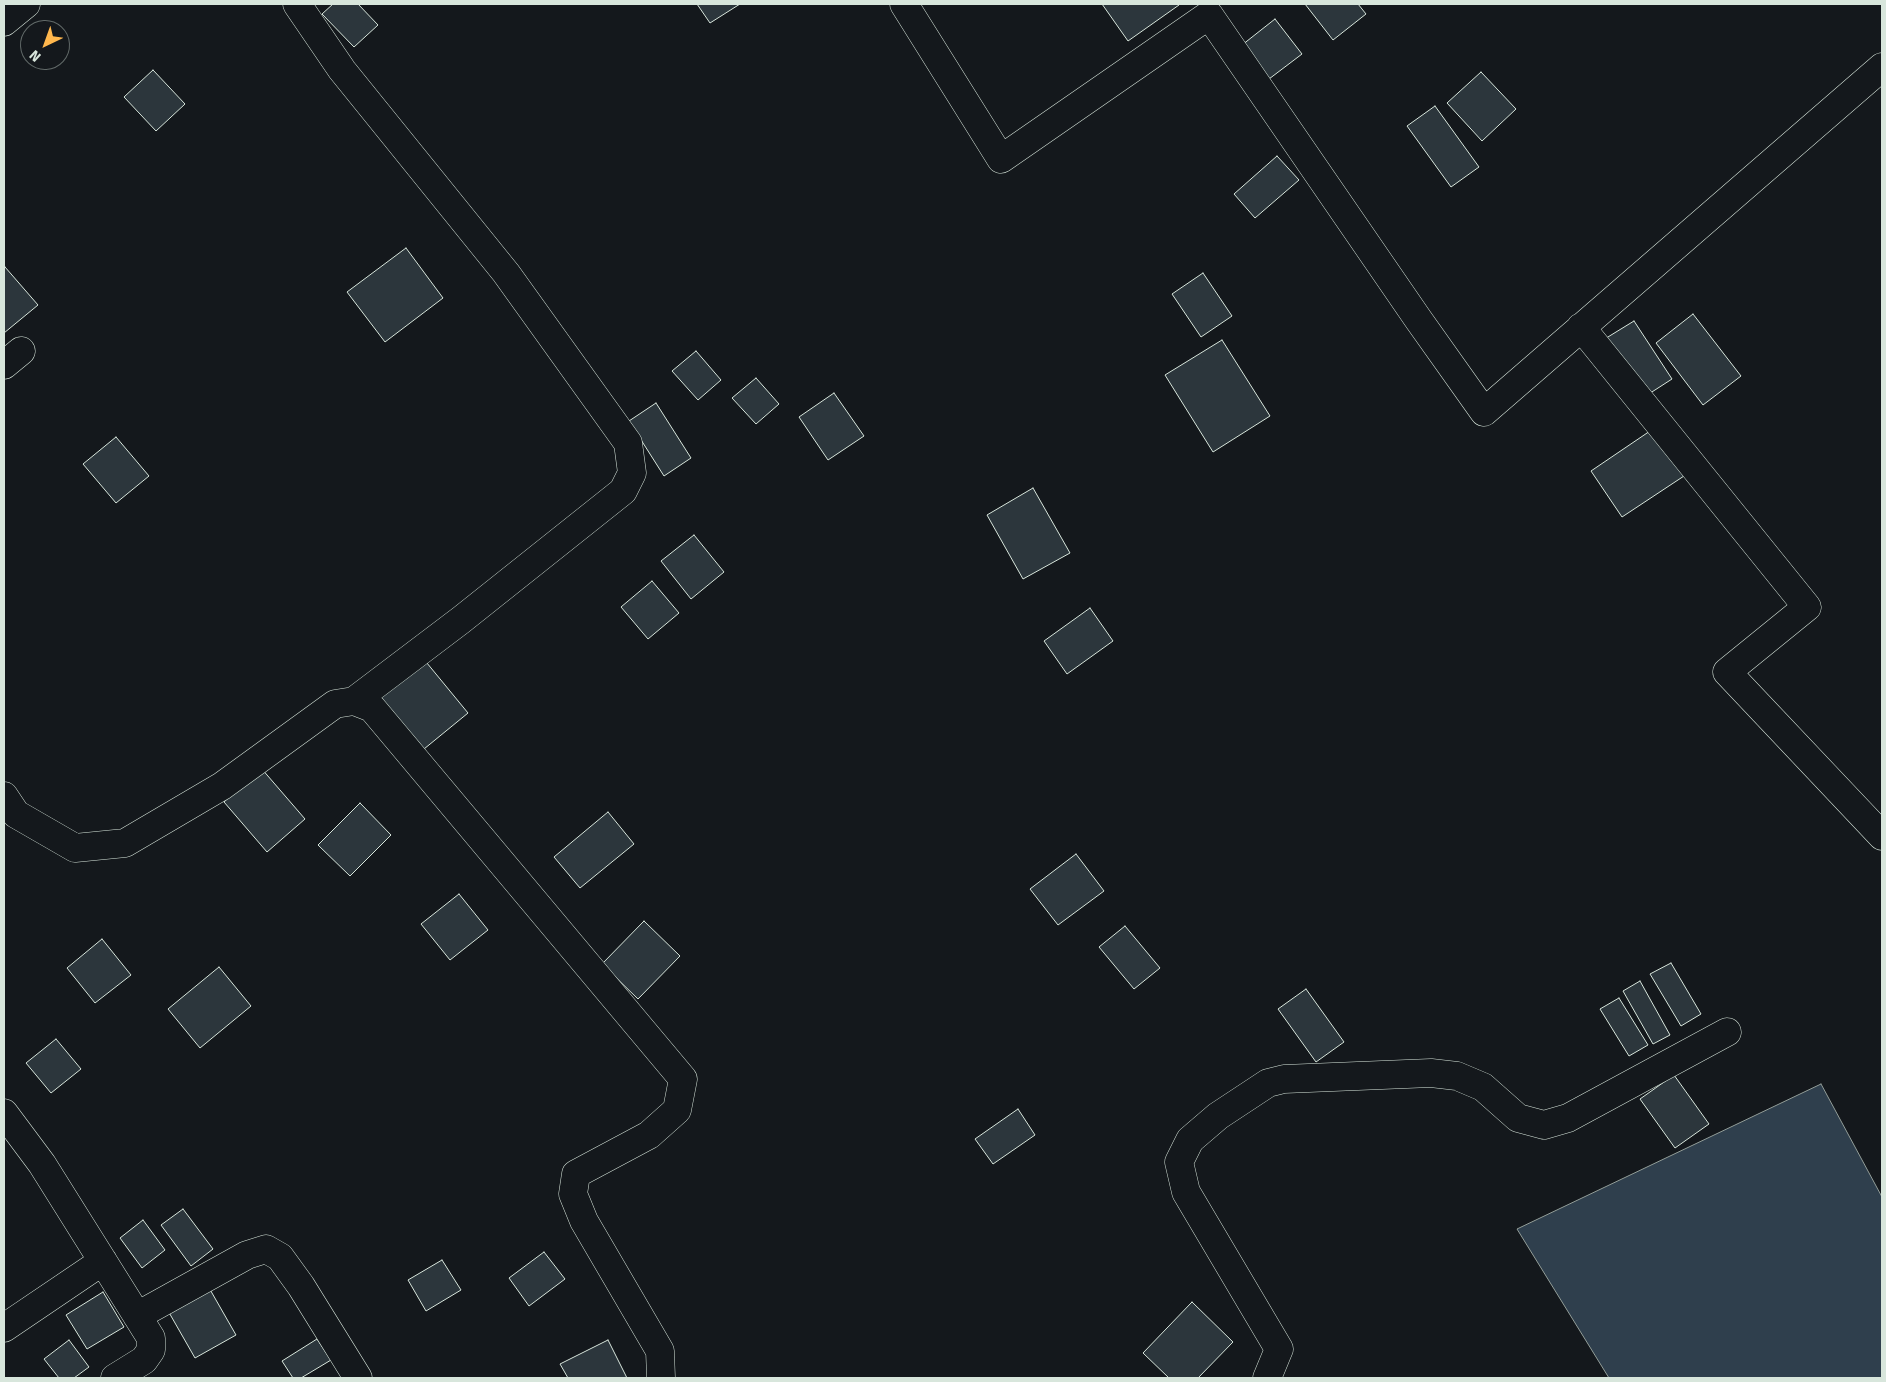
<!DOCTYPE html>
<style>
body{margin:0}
#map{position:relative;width:1886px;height:1382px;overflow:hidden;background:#14181c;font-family:"Fira Sans",sans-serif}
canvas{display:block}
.frame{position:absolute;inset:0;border:5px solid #d8e6dc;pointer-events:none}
.north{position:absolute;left:20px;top:20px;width:50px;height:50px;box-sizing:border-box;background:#14181c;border:1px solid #626a69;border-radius:50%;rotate:222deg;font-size:14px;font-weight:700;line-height:20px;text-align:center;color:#d8e6dc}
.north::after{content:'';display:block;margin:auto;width:18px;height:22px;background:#ffb74d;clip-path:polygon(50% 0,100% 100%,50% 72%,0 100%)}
</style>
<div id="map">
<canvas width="1886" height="1382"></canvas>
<div class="frame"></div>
<div class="north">N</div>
</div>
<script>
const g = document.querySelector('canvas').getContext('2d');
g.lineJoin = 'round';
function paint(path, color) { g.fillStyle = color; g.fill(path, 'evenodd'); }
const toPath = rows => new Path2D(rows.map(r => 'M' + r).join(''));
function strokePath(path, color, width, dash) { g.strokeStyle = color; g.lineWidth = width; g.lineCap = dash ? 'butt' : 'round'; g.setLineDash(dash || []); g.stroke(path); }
const water = toPath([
 [1821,1084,1882,1197,1882,1378,1609,1378,1517,1229,1821,1084]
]);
paint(water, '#2f3f4d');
strokePath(water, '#939e99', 1);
const building = toPath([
 [333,4,358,4,378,25,354,47,322,14,333,4],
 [697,4,740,4,710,23,697,4],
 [1102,4,1179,4,1179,5,1128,41,1102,4],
 [1305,4,1358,4,1366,14,1333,40,1305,4],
 [1275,19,1302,54,1269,79,1242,45,1275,19],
 [153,70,185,104,156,131,124,97,153,70],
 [1481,72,1516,109,1482,141,1447,103,1481,72],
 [1435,106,1479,167,1451,187,1407,126,1435,106],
 [1277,156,1299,180,1255,218,1234,194,1277,156],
 [406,248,443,298,385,342,347,292,406,248],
 [5,267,38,305,4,333,4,268,5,267],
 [1203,273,1232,316,1201,337,1172,294,1203,273],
 [1693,314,1741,376,1703,405,1656,343,1693,314],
 [1634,321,1672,379,1641,399,1603,340,1634,321],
 [1222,340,1270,416,1213,452,1165,375,1222,340],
 [696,351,721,380,698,400,672,371,696,351],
 [756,378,779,404,756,424,732,398,756,378],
 [834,393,864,436,828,460,799,417,834,393],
 [656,403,691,458,664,476,629,421,656,403],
 [1653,429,1684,476,1622,517,1591,471,1653,429],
 [116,437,149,476,116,503,83,464,116,437],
 [1033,488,1070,553,1023,579,987,515,1033,488],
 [694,535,724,572,691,599,661,561,694,535],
 [652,581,679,613,648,639,621,607,652,581],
 [1090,608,1113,641,1067,674,1044,641,1090,608],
 [422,657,468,713,424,749,378,694,422,657],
 [261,768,305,819,267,852,224,802,261,768],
 [360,803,391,835,350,876,318,845,360,803],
 [608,812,634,844,580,888,554,857,608,812],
 [1076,854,1104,891,1058,925,1030,889,1076,854],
 [459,894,488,930,450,960,421,924,459,894],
 [644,921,680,956,638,999,602,964,644,921],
 [1125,926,1160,968,1134,989,1099,947,1125,926],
 [102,939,131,975,95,1003,67,968,102,939],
 [1671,963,1701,1014,1681,1026,1650,974,1671,963],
 [219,967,251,1006,200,1048,168,1009,219,967],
 [1640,981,1670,1035,1653,1044,1623,991,1640,981],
 [1306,989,1344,1042,1316,1062,1278,1009,1306,989],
 [1619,998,1648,1045,1629,1056,1600,1009,1619,998],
 [56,1039,81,1069,51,1093,26,1063,56,1039],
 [1674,1075,1709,1124,1675,1148,1640,1099,1674,1075],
 [1018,1109,1035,1135,993,1164,975,1139,1018,1109],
 [183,1209,213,1249,191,1266,161,1225,183,1209],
 [143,1220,165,1250,142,1268,120,1238,143,1220],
 [544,1252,565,1279,529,1306,509,1278,544,1252],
 [442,1260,461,1290,426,1311,408,1280,442,1260],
 [208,1286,236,1335,195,1358,167,1309,208,1286],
 [103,1292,124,1327,87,1349,66,1315,103,1292],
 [1192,1302,1233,1342,1198,1378,1169,1378,1143,1353,1192,1302],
 [317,1339,331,1360,301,1378,293,1378,282,1361,317,1339],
 [69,1340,89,1367,74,1378,59,1378,44,1359,69,1340],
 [608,1340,627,1378,568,1378,560,1364,608,1340]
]);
paint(building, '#2c363c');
strokePath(building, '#d8e6dc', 1);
const street = toPath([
 [297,4,342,70,506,273,628,443,632,473,623,491,461,620,354,701],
 [904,4,1001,159,1209,15,1418,319,1484,412,1882,67],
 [4,22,26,4],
 [1581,327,1807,607,1727,672,1882,836],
 [4,365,21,351],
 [4,796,16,814,75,848,125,843,222,786,335,704,354,701,372,708,683,1079,677,1110,649,1135,576,1174,573,1194,584,1221,660,1351,661,1378],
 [4,1113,42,1164,151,1338,151,1350,144,1360,115,1378],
 [137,1316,247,1255,266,1249,280,1257,301,1286,358,1378],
 [4,1328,103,1261],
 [1267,1378,1279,1349,1186,1192,1179,1162,1190,1140,1218,1116,1268,1083,1284,1079,1431,1073,1457,1076,1483,1087,1518,1118,1544,1125,1568,1118,1727,1032]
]);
strokePath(street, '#d8e6dc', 29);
strokePath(street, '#14181c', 28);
</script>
